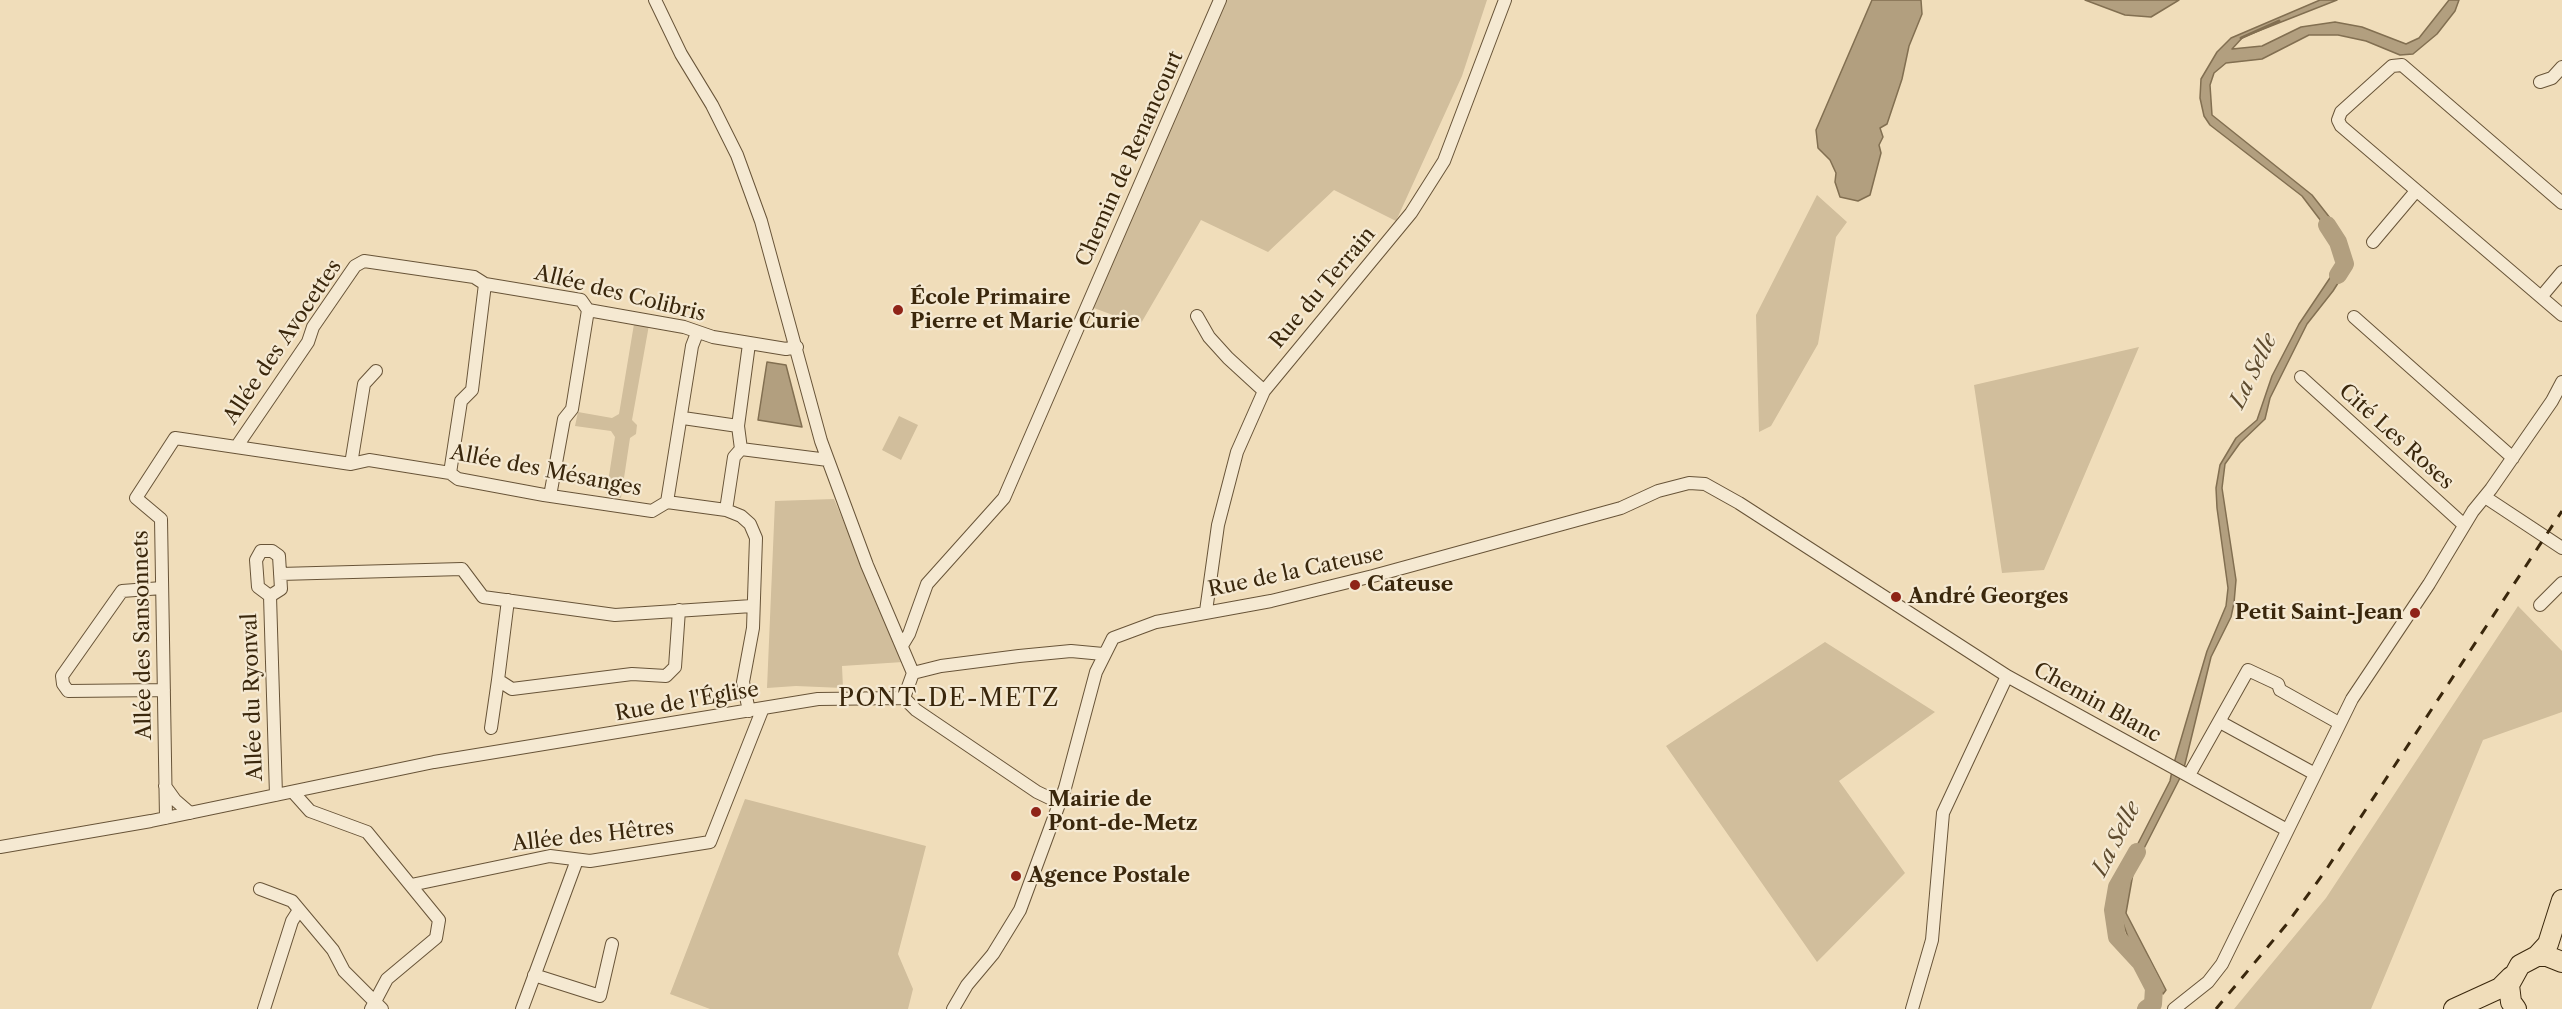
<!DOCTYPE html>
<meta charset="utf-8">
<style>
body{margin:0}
canvas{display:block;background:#f0ddba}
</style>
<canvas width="2562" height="1009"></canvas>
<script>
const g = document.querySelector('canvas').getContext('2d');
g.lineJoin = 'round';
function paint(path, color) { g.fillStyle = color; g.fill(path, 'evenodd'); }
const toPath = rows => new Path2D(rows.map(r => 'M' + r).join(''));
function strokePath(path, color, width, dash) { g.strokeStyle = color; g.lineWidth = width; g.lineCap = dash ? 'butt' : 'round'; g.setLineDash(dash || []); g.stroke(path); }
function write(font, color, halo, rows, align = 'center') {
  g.font = font + ' "Libre Caslon Text",serif'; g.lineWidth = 4.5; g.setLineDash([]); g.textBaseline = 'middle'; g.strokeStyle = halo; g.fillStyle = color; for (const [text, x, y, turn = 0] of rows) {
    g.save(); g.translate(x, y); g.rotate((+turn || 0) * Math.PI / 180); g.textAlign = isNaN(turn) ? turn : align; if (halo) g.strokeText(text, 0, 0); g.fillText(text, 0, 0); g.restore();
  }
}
paint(toPath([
 [1213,0,1487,0,1462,76,1396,221,1334,190,1268,252,1201,220,1140,325,1083,304],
 [1817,195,1847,222,1836,237,1818,344,1771,426,1759,432,1756,315],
 [634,324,649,325,632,420,637,425,636,434,630,438,621,498,606,495,615,437,611,431,575,426,578,412,612,418,619,414],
 [2139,347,2044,570,2002,573,1974,385],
 [899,416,918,425,901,460,882,450],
 [834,499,903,662,842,666,843,688,796,686,767,688,775,501],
 [2518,606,2562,651,2562,712,2483,740,2371,1009,2234,1009,2326,898],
 [1825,642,1935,712,1839,781,1905,873,1817,962,1666,746],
 [745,799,926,846,898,954,913,989,908,1009,710,1009,670,994]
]), '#d1be9c');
const water = toPath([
 [1872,0,1921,0,1922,14,1909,46,1902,79,1887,124,1880,128,1883,137,1879,145,1881,153,1870,195,1858,201,1840,197,1835,182,1836,173,1830,160,1818,148,1816,130,1872,0],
 [2085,0,2179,0,2151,17,2125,15,2085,0],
 [2320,0,2337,0,2243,37,2232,49,2262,46,2301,27,2335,22,2362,27,2406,44,2419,38,2449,0,2459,0,2455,11,2437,34,2413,54,2400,55,2366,41,2338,35,2309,35,2262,59,2226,63,2214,73,2210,85,2212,115,2312,195,2334,223,2352,261,2333,291,2307,324,2270,398,2265,419,2240,443,2225,464,2222,488,2236,580,2234,603,2231,617,2211,657,2184,768,2174,763,2207,651,2226,606,2228,588,2217,508,2216,488,2220,465,2236,438,2257,420,2272,376,2299,324,2342,260,2340,246,2302,196,2210,125,2204,116,2200,98,2201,79,2217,52,2231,38,2320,0],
 [767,362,786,365,802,427,758,420,767,362],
 [2172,771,2181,776,2134,868,2126,913,2166,990,2163,994,2129,940,2118,909,2128,863,2170,781,2172,771]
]);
paint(water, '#b29f7f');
strokePath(water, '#826f51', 1.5);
strokePath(toPath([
 [2241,38,2279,21]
]), '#826f51', 3);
strokePath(toPath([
 [2327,225,2338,242,2345,264,2338,275],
 [2137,852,2117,887,2113,910,2117,937,2141,963,2154,988,2153,1004,2146,1009]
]), '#b29f7f', 18);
const minor = toPath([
 [655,0,681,54,712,105,737,155,761,221,821,441,867,565,913,673,904,698],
 [2540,82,2552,78,2562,67],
 [2562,203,2402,65,2392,66,2341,112,2338,120,2341,126,2562,315],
 [2373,242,2416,191],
 [2541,297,2562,272],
 [1197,316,1209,337,1228,358,1264,391],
 [2354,317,2513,458],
 [2301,377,2464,525],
 [683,418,738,426],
 [237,446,308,342,313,327,355,266,364,261,474,277,485,284,581,300,588,310,684,327,713,337,786,349,797,347],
 [741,449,828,460],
 [351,464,364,384,376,371],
 [450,473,461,401,472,390,485,284],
 [550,496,564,419,572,409,588,310],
 [2485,497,2562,548],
 [667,502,692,346,697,333],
 [726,510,734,457,741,449,738,426,749,344],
 [280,574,462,569,483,597,615,615,752,606],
 [162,588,122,591,62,676,63,684,68,691,164,690],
 [270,596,258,587,256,560,261,551,272,551,279,556,281,589,270,596,276,795],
 [508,600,498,680,512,689,632,674,666,676,675,667,679,610],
 [2540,605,2562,583],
 [1206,611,1218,525,1237,452,1264,391,1411,213,1444,161,1505,0],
 [903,644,909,634,927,584,1004,498,1220,0],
 [913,673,941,666,1019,656,1071,651,1103,654],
 [2220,722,2315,774],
 [491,728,498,680],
 [2189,775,2248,670,2278,684,2280,690,2339,723],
 [165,786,175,800,190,813],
 [293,792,310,811,367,832,439,920,436,938,387,979,371,1009],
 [166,818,161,519,136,498,175,438,351,464,369,460,450,473,458,479,544,495,652,511,667,502,726,510,741,516,750,524,756,538,753,628,743,682,749,711],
 [0,847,151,821,434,762,818,699,904,698,916,710,1037,792,1060,803],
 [411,885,550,856,590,861,710,842,763,708],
 [260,889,292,901,333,950,344,971,382,1009],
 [534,975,600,996,612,944],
 [264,1009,292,921,299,910],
 [522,1009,577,860],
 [953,1009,967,985,993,954,1020,910,1065,788,1096,672,1113,638,1156,622,1271,601,1373,576,1621,508,1658,491,1689,483,1705,484,1739,503,2007,676,2287,830],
 [1912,1009,1932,940,1943,813,2007,676],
 [2174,1009,2208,982,2222,964,2352,699,2429,584,2473,511,2491,489,2552,401,2562,382]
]);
const primary = toPath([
 [2537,956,2548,944,2562,900],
 [2454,1009,2500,988,2511,977],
 [2516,1009,2511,1002,2509,985,2520,965,2537,956,2547,956,2562,962]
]);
strokePath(minor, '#685438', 14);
strokePath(primary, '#3a270c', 22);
strokePath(minor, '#f5e9d2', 12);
strokePath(primary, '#f0ddba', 20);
strokePath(toPath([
 [2216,1009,2286,925,2326,870,2562,511]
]), '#3a270c', 3, [10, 10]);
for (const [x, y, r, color] of [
 [898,310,6,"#8f2418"],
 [1355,585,6,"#8f2418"],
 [1896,597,6,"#8f2418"],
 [2415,613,6,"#8f2418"],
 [1036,812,6,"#8f2418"],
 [1016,876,6,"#8f2418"]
]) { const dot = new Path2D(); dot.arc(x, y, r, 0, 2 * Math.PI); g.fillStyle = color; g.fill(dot); strokePath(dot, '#f5e9d2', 2); }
write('21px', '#3a270c', '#f5e9d2', [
 ["Chemin de Renancourt",1130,159,-66],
 ["Rue du Terrain",1323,288,-50],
 ["Allée des Colibris",620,294,14],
 ["Allée des Avocettes",283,342,-56],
 ["Cité Les Roses",2396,437,42],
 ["Allée des Mésanges",546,471,11],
 ["Rue de la Cateuse",1296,572,-12],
 ["Allée des Sansonnets",143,635,-91],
 ["Allée du Ryonval",253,697,-92],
 ["Rue de l'Église",687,702,-10],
 ["Chemin Blanc",2097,703,29],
 ["Allée des Hêtres",593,836,-6]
]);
write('bold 21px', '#3a270c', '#f5e9d2', [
 ["École Primaire",910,298],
 ["Pierre et Marie Curie",910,322],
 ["Cateuse",1367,585],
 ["André Georges",1908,597],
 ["Petit Saint-Jean",2403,613,"right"],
 ["Mairie de",1048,800],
 ["Pont-de-Metz",1048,824],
 ["Agence Postale",1028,876]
], 'left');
write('italic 22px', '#5e4b2e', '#f5e9d2', [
 ["La Selle",2254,371,-64],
 ["La Selle",2117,839,-63]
]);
g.letterSpacing = '1.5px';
write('24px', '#3a270c', '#f5e9d2', [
 ["PONT-DE-METZ",949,699]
]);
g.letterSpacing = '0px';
</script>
